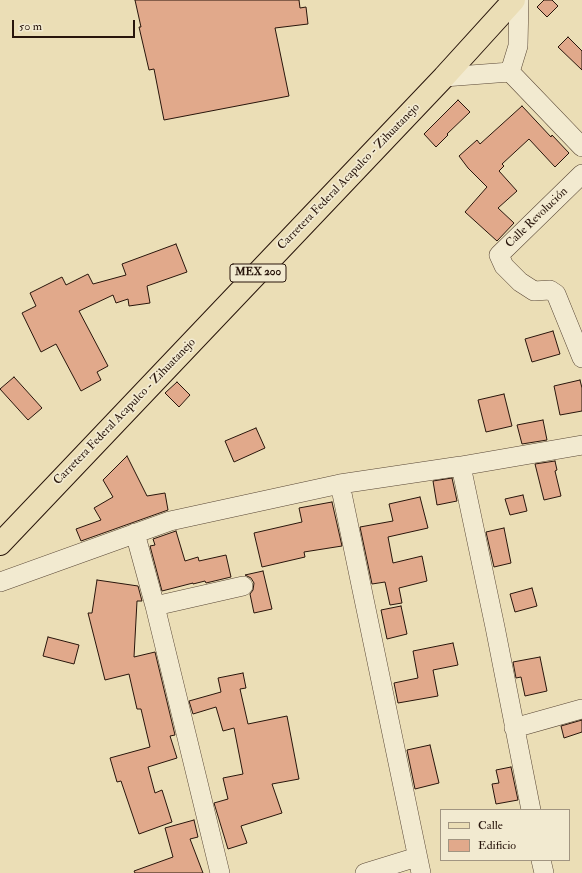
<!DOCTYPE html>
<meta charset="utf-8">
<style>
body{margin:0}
#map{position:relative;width:582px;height:873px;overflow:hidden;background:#ebdeb6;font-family:"IM FELL Double Pica",serif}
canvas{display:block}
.legend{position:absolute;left:440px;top:809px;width:130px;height:52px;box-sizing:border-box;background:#f2ead0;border:1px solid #a19581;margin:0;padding:5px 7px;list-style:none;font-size:12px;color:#28150b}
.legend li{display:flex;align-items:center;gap:8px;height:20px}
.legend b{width:20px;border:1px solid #a19581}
.scale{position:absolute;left:12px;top:20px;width:123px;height:18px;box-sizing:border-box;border:2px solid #28150b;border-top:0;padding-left:5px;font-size:12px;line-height:14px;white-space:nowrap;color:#28150b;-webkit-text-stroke:3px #f2ead0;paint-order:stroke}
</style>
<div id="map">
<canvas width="582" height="873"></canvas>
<ul class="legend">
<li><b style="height:5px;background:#ebdeb6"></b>Calle</li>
<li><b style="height:11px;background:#e1a98b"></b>Edificio</li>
</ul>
<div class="scale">50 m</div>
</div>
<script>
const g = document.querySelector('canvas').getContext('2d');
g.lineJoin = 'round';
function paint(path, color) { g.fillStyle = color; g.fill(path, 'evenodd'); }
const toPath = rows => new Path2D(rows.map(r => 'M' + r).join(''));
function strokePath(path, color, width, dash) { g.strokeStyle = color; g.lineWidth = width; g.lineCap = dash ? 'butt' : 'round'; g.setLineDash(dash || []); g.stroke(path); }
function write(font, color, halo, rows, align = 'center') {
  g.font = font + ' "IM FELL Double Pica",serif'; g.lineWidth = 3.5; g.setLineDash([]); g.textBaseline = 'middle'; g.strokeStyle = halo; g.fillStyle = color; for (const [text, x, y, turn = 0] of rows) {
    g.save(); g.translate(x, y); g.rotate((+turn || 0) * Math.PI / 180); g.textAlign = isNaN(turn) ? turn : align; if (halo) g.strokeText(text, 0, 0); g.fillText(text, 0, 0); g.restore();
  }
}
const building = toPath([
 [135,0,299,0,300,8,306,7,308,24,275,28,289,96,164,120,154,69,149,70,139,27,141,27,135,0],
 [544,0,552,0,558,6,547,17,537,7,544,0],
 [568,37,582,51,582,70,558,47,568,37],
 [458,100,470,112,447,134,448,135,436,147,424,134,458,100],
 [522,106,551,137,552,135,569,153,555,167,529,139,502,164,504,166,499,171,517,191,498,208,514,223,497,241,465,212,487,187,468,168,459,156,477,140,480,144,522,106],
 [176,244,187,272,147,286,150,303,129,306,128,299,116,303,113,295,79,311,108,366,97,372,101,380,81,391,56,344,41,352,22,313,36,306,30,293,62,277,66,285,88,274,93,284,126,275,122,264,176,244],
 [553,331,560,354,532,362,525,339,553,331],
 [14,377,42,408,28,420,0,389,14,377],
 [580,380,582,388,582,411,560,415,554,386,580,380],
 [177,382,190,395,179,407,165,393,177,382],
 [504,394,512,426,486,432,478,400,504,394],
 [543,420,547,440,522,444,517,425,543,420],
 [256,428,265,448,234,462,225,441,256,428],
 [127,456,147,496,165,493,168,510,81,541,76,529,101,520,94,508,113,497,103,480,127,456],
 [555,461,557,470,555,471,561,496,544,500,535,464,555,461],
 [452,478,457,501,437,505,433,481,452,478],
 [523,495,527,511,510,515,505,499,523,495],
 [420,497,428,528,388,537,393,563,422,556,427,581,399,588,402,603,390,605,385,582,372,584,360,527,393,521,389,504,420,497],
 [332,502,342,546,304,552,305,557,262,567,254,533,302,522,299,508,332,502],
 [504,528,511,563,494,567,486,532,504,528],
 [176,531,185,561,198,557,199,561,226,555,231,577,206,583,205,581,193,584,193,583,162,591,150,546,155,545,153,539,176,531],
 [263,571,272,609,254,613,250,594,253,590,254,583,251,578,245,575,263,571],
 [97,580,138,586,142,601,137,601,134,657,155,652,175,735,170,736,177,758,148,767,155,793,162,790,172,822,139,834,121,781,117,782,110,758,150,747,141,709,137,709,129,674,105,680,88,613,92,613,97,580],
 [532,588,537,606,515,612,510,594,532,588],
 [401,606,407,634,387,639,381,610,401,606],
 [48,637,79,645,74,664,43,656,48,637],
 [453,643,458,665,433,670,438,696,398,703,394,683,418,678,413,651,453,643],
 [540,657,547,691,525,696,521,677,516,678,513,662,540,657],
 [243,673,246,688,240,689,248,724,287,716,299,779,272,784,282,813,241,826,247,843,228,849,214,803,228,799,223,778,243,774,234,728,223,731,216,707,193,714,189,701,221,692,218,678,243,673],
 [582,720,582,732,564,738,561,726,582,720],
 [430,745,439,783,415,789,407,750,430,745],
 [511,767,518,800,496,804,492,784,499,783,496,770,511,767],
 [194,820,198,837,190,839,203,873,135,873,134,871,173,857,165,828,194,820]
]);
paint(building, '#e1a98b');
strokePath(building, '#28150b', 1);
const minor = toPath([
 [510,72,582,147],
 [510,72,518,46,519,0],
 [444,77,510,72],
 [582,174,499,255,504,266,520,282,534,291,550,290,556,294,582,358],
 [461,466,495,627,531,810],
 [340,484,421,873],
 [135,533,155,606,220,873],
 [0,582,170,521,340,484,461,466,582,445],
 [155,606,243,586],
 [514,728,582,709],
 [541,860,544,873],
 [365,873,417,857]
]);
const major = toPath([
 [0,544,444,77,514,0]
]);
strokePath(minor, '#594736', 20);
strokePath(major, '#28150b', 24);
strokePath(minor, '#f2ead0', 19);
strokePath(major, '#ebdeb6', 22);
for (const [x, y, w] of [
 [258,273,56]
]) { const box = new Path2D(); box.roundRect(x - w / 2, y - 9, w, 18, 3); g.fillStyle = '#f2ead0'; g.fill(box); strokePath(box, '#28150b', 1); }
write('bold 11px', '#28150b', null, [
 ["MEX 200",258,273]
]);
write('12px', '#28150b', '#f2ead0', [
 ["Carretera Federal Acapulco - Zihuatanejo",349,177,-46],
 ["Calle Revolución",537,218,-44],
 ["Carretera Federal Acapulco - Zihuatanejo",125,412,-46]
]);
</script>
